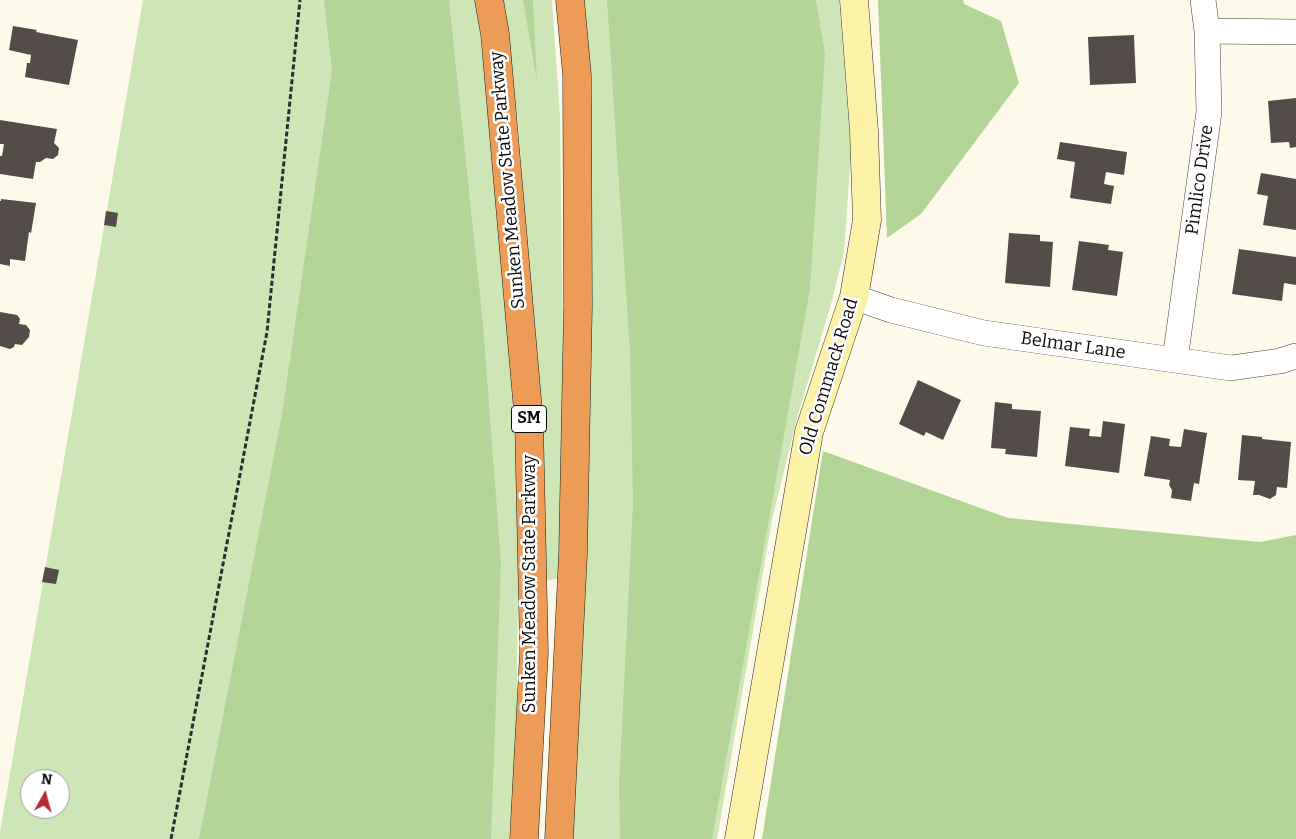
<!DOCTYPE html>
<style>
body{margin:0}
#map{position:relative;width:1296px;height:839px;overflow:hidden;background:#fefae9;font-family:Bitter,serif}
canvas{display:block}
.north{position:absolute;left:20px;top:769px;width:50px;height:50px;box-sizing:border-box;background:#fff;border:1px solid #9d9d9d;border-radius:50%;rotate:7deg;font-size:14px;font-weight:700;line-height:20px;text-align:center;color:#0b0b0b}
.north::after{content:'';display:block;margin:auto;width:18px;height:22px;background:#b32b31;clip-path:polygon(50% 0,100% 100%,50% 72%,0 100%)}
</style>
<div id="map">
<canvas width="1296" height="839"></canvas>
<div class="north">N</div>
</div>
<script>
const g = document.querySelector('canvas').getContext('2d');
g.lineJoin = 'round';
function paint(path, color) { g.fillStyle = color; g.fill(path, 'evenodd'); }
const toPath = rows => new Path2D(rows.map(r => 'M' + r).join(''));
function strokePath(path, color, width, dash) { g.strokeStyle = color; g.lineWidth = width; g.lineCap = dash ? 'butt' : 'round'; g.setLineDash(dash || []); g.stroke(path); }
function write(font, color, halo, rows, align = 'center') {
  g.font = font + ' Bitter,serif'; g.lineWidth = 5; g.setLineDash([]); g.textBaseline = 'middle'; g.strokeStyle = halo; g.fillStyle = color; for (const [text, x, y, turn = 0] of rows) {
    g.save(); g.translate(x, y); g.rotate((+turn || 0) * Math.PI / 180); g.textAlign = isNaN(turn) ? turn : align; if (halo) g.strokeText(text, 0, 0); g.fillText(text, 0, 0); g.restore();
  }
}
paint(toPath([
 [143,0,476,0,500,205,519,508,516,768,509,839,0,839,0,832],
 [30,779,60,779,60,809,30,809],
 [500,0,552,0,560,117,563,351,560,578,543,581,536,363,518,122],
 [579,0,839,0,851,153,844,252,831,304,797,418,772,520,717,839,572,839,581,686,590,407,587,174]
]), '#cee6b6');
paint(toPath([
 [324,0,449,0,483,324,501,563,491,839,199,839,282,414,332,71],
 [523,0,533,0,537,82],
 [607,0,816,0,825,54,810,289,712,839,620,839,619,786,633,503,630,353],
 [878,0,963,0,964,4,1001,21,1019,83,921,214,887,238],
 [823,451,1008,518,1260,542,1296,535,1296,839,762,839]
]), '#b2d596');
paint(toPath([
 [13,26,37,30,36,32,78,40,69,85,25,77,27,63,30,63,31,55,9,50],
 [1134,35,1136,83,1090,85,1088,37],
 [1296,98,1296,147,1290,148,1289,142,1271,143,1268,101],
 [0,120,57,129,54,143,59,148,58,155,53,159,46,158,40,162,36,162,33,179,0,174,0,156,2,156,4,144,0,144],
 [1060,142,1127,152,1124,175,1106,172,1104,184,1114,186,1111,204,1070,198,1075,162,1057,159],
 [1261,173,1296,179,1296,230,1263,225,1268,196,1257,194],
 [1,199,36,203,31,233,29,232,25,261,10,259,10,266,0,264,0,201,1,201],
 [106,211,118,213,116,227,104,225],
 [1009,233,1040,235,1040,241,1053,242,1050,287,1005,283],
 [1079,241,1109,245,1108,250,1123,252,1117,296,1072,290],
 [1239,249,1296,257,1296,285,1284,283,1282,301,1232,294],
 [0,312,17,315,20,319,19,324,26,325,30,330,29,337,22,345,15,344,14,347,10,349,0,346],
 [918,380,961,400,943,440,926,432,924,436,899,424],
 [995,402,1012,404,1012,409,1041,411,1037,457,1005,454,1006,449,991,448],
 [1103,421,1125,424,1119,473,1065,466,1070,427,1090,429,1089,436,1101,437],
 [1184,429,1207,433,1199,484,1194,483,1191,501,1171,498,1172,490,1169,485,1170,480,1144,476,1151,436,1170,439,1169,446,1181,447],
 [1242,435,1262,437,1262,439,1291,442,1287,488,1277,487,1276,495,1270,499,1259,495,1253,495,1255,481,1238,480],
 [45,567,59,570,56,584,42,582]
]), '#534c48');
const street = toPath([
 [1207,31,1296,32],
 [854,297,891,310,984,333,1231,368,1280,361,1296,356],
 [1175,360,1209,112,1207,31,1203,0]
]);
const secondary = toPath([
 [739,839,809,432,854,297,867,220,864,131,854,0]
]);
const highway = toPath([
 [489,0,495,34,529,422,534,652,524,839],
 [559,839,573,554,578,306,577,75,570,0]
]);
strokePath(street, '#3e3e3e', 26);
strokePath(secondary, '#2d2d2d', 29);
strokePath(highway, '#1c1c1c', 29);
strokePath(toPath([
 [171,839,267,332,300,0]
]), '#2d2d2d', 3, [5, 2.5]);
strokePath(street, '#fff', 25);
strokePath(secondary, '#fbf2a7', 28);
strokePath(highway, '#ed9c58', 28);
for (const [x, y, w] of [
 [529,419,35]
]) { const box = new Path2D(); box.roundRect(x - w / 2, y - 13.5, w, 27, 4); g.fillStyle = '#fff'; g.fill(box); strokePath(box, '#0b0b0b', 1); }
write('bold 16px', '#0b0b0b', null, [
 ["SM",529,419]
]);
write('18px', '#0b0b0b', '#fff', [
 ["Sunken Meadow State Parkway",508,180,-95],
 ["Pimlico Drive",1200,180,-82],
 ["Belmar Lane",1073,346,8],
 ["Old Commack Road",829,377,-73],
 ["Sunken Meadow State Parkway",530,584,-90]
]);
</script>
